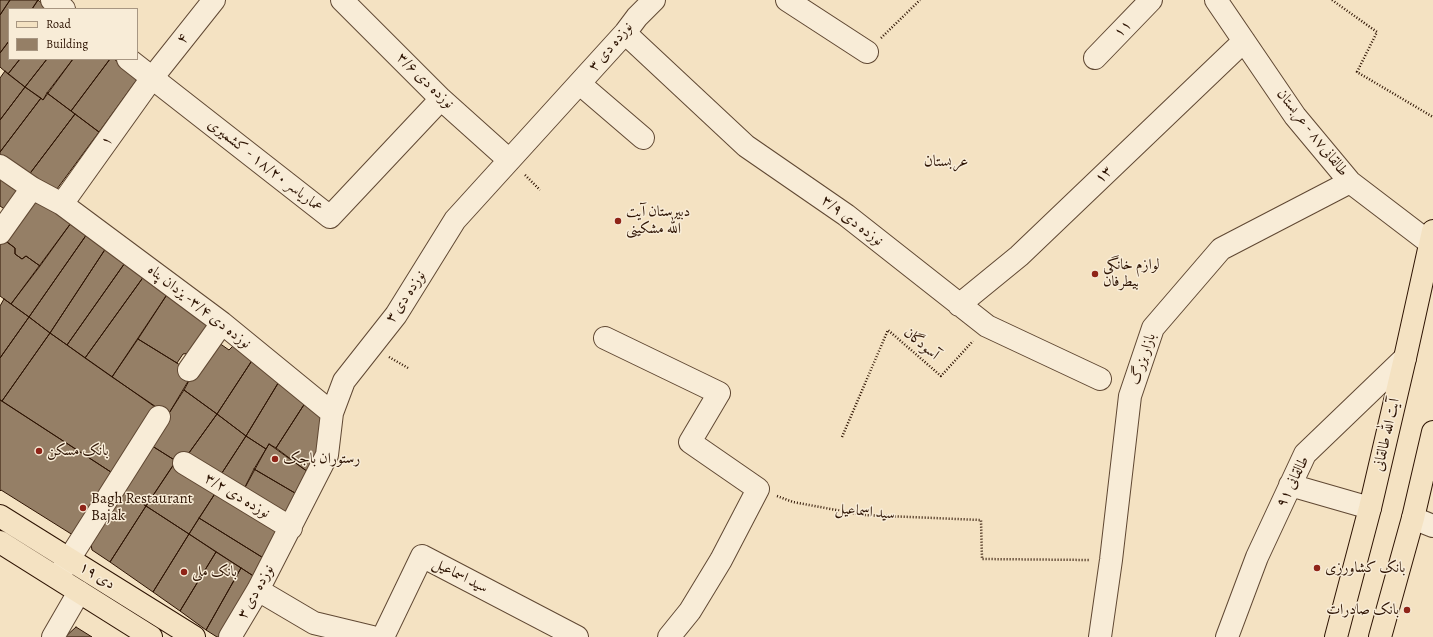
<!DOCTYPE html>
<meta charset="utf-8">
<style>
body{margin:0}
#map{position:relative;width:1433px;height:637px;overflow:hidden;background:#f4e2c2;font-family:Alegreya,serif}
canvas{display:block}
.legend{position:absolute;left:8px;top:8px;width:130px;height:52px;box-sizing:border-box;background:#f8ecd7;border:1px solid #a79682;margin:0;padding:5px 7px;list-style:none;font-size:12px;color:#2e1403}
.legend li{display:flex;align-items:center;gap:8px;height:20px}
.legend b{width:20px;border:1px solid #a79682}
</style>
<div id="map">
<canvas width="1433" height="637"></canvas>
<ul class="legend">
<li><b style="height:5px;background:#f4e2c2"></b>Road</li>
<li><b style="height:11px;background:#957f66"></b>Building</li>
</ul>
</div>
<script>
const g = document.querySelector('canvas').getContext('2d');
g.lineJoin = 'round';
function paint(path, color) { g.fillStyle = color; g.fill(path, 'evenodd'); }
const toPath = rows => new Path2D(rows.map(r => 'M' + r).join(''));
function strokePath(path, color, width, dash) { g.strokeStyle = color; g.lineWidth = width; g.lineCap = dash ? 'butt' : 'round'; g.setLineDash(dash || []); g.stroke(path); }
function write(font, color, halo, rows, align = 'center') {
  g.font = font + ' Alegreya,Amiri,serif'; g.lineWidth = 3; g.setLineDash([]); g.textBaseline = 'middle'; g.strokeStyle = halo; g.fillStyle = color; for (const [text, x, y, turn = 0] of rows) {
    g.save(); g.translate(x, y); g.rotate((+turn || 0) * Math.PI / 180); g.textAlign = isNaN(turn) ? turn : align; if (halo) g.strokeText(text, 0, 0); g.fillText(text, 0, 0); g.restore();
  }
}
const building = toPath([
 [0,0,10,0,0,15,0,0],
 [10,0,38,0,32,9,9,9,9,41,0,53,0,15,10,0],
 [38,0,49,9,32,9,38,0],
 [9,41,9,59,20,59,8,74,0,67,0,53,9,41],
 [20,59,47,59,25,87,8,74,20,59],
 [47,59,73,59,43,100,25,87,47,59],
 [73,59,110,59,71,111,47,93,73,59],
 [110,59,114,59,138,78,99,132,71,111,110,59],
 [5,71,25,87,0,120,0,78,5,71],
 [25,87,41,98,0,152,0,120,25,87],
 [47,93,75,114,28,176,0,157,0,152,41,98,43,100,47,93],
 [75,114,99,132,54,193,28,176,75,114],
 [0,170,26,188,9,212,0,206,0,170],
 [35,199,71,223,40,266,26,256,22,259,15,254,15,248,3,239,35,199],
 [71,223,87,234,29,317,11,304,71,223],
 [87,234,106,248,50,333,29,317,87,234],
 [3,239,15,248,15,254,22,259,26,256,40,266,11,304,0,296,0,243,3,239],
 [106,248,127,260,67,345,50,333,106,248],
 [127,260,147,272,85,358,67,345,127,260],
 [147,272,170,290,112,377,85,358,147,272],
 [170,290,217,317,190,353,183,354,177,363,138,339,170,290],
 [4,299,29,317,0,358,0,306,4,299],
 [29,317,50,333,2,401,0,400,0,358,29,317],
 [50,333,158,409,117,476,2,401,50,333],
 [212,338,229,350,234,345,253,359,217,414,184,390,212,338],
 [138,339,193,373,168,415,112,377,138,339],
 [253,359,280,380,246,436,217,414,253,359],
 [280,380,307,400,276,448,269,444,266,449,246,436,280,380],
 [184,390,217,414,186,457,176,461,149,444,184,390],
 [0,400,117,476,76,537,1,490,0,491,0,400],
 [307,400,319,411,321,422,319,456,308,472,276,448,307,400],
 [217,414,246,436,218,479,186,457,217,414],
 [246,436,266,449,242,493,218,479,246,436],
 [149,444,176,461,146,506,120,489,149,444],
 [269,444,308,472,295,493,254,469,269,444],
 [176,461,218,489,189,534,146,506,176,461],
 [254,469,300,496,285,519,242,493,254,469],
 [120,489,146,506,110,562,92,550,90,539,120,489],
 [218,489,281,533,265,559,199,518,218,489],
 [146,506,189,534,153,592,110,562,146,506],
 [199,518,265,559,255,577,189,534,199,518],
 [189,534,216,552,180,611,153,592,189,534],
 [216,552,241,568,206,630,180,611,216,552],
 [241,568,255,577,219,637,217,637,206,630,241,568],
 [76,627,92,637,65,637,76,627]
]);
paint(building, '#957f66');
strokePath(building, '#2e1403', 1);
const minor = toPath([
 [52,0,64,9],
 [342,0,441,99,509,160],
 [787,0,867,52],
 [1216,0,1295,116,1350,182,1430,243],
 [625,33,746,146,846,215,987,326,1100,379],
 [1095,58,1151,0],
 [128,59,330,217,441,99],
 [580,84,643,138],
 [0,166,32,188,62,204,222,323,332,413],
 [62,204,152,78,214,0],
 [0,233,32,188],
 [959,305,1019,256,1244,41],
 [605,338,719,393,690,442,758,489,721,560,690,611,669,637],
 [189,370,222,323],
 [184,463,291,528],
 [1290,485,1370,508],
 [1413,518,1433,526],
 [59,575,159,417],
 [258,590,314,623,372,637],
 [53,637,79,592],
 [230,637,258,590,327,455,332,413,344,381,396,315,455,220,625,33,637,17,654,0],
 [383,637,422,556,577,637],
 [1100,637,1111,560,1130,396,1153,328,1221,249,1350,182],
 [1227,637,1257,557,1305,454,1405,358]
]);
const major = toPath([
 [0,516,194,637],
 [0,542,151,637],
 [1336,637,1370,508,1405,358,1433,231],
 [1380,637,1413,518,1433,432]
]);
strokePath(minor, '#604833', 24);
strokePath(major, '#2e1403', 24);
strokePath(toPath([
 [1332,0,1377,32,1357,72,1433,117],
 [881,38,920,0],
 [525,175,540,190],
 [389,357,408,368],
 [842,437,888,330,941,376,973,341],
 [777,496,793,502,863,515,981,520,982,559,1090,560]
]), '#2e1403', 2.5, [1, 2]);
strokePath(minor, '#f8ecd7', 22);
strokePath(major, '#f4e2c2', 22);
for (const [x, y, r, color] of [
 [618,221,4,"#8f2418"],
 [1095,274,4,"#8f2418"],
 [39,451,4,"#8f2418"],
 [275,459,4,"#8f2418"],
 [83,508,4,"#8f2418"],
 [1317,568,4,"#8f2418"],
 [184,572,4,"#8f2418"],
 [1407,610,4,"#8f2418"]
]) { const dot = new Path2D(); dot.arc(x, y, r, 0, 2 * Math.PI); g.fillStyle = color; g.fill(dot); strokePath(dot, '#f8ecd7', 1.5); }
write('15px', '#2e1403', '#f8ecd7', [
 ["۱۱",1123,29,-46],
 ["۴",183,39,-51],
 ["نوزده دی ۳",611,47,-50],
 ["نوزده دی ۳/۶",425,81,44],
 ["طالقانی۸۷ - عربستان",1312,133,52],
 ["۱",107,141,-55],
 ["عماریاسر ۱۸/۲۰ - کشمیری",265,166,38],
 ["۱۳",1104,175,-44],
 ["نوزده دی ۳/۹",852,221,37],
 ["نوزده دی ۳",406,297,-56],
 ["نوزده دی ۳/۴- یزدان پناه",199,307,38],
 ["آسودگان",921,344,40],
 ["بازار بزرگ",1143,359,-71],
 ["آیت الله طالقانی",1387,435,-77],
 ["طالقانی ۹۱",1293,482,-63],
 ["نوزده دی ۳/۲",237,496,31],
 ["سید اسماعیل",865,512,6],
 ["۱۹ دی",97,576,32],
 ["سید اسماعیل",460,576,27],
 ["نوزده دی ۳",256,592,-61]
]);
write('15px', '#2e1403', '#f8ecd7', [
 ["دبیرستان آیت",626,212],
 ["الله مشکینی",626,229],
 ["لوازم خانگی",1103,265],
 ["بیطرفان",1103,282],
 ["بانک مسکن",47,451],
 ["رستوران باجک",283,459],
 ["Bagh Restaurant",91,499],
 ["Bajak",91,516],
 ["بانک کشاورزی",1325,568],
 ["بانک ملی",192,572],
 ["بانک صادرات",1399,610,"right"]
], 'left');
write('16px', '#2e1403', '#f8ecd7', [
 ["عربستان",946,162]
]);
</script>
